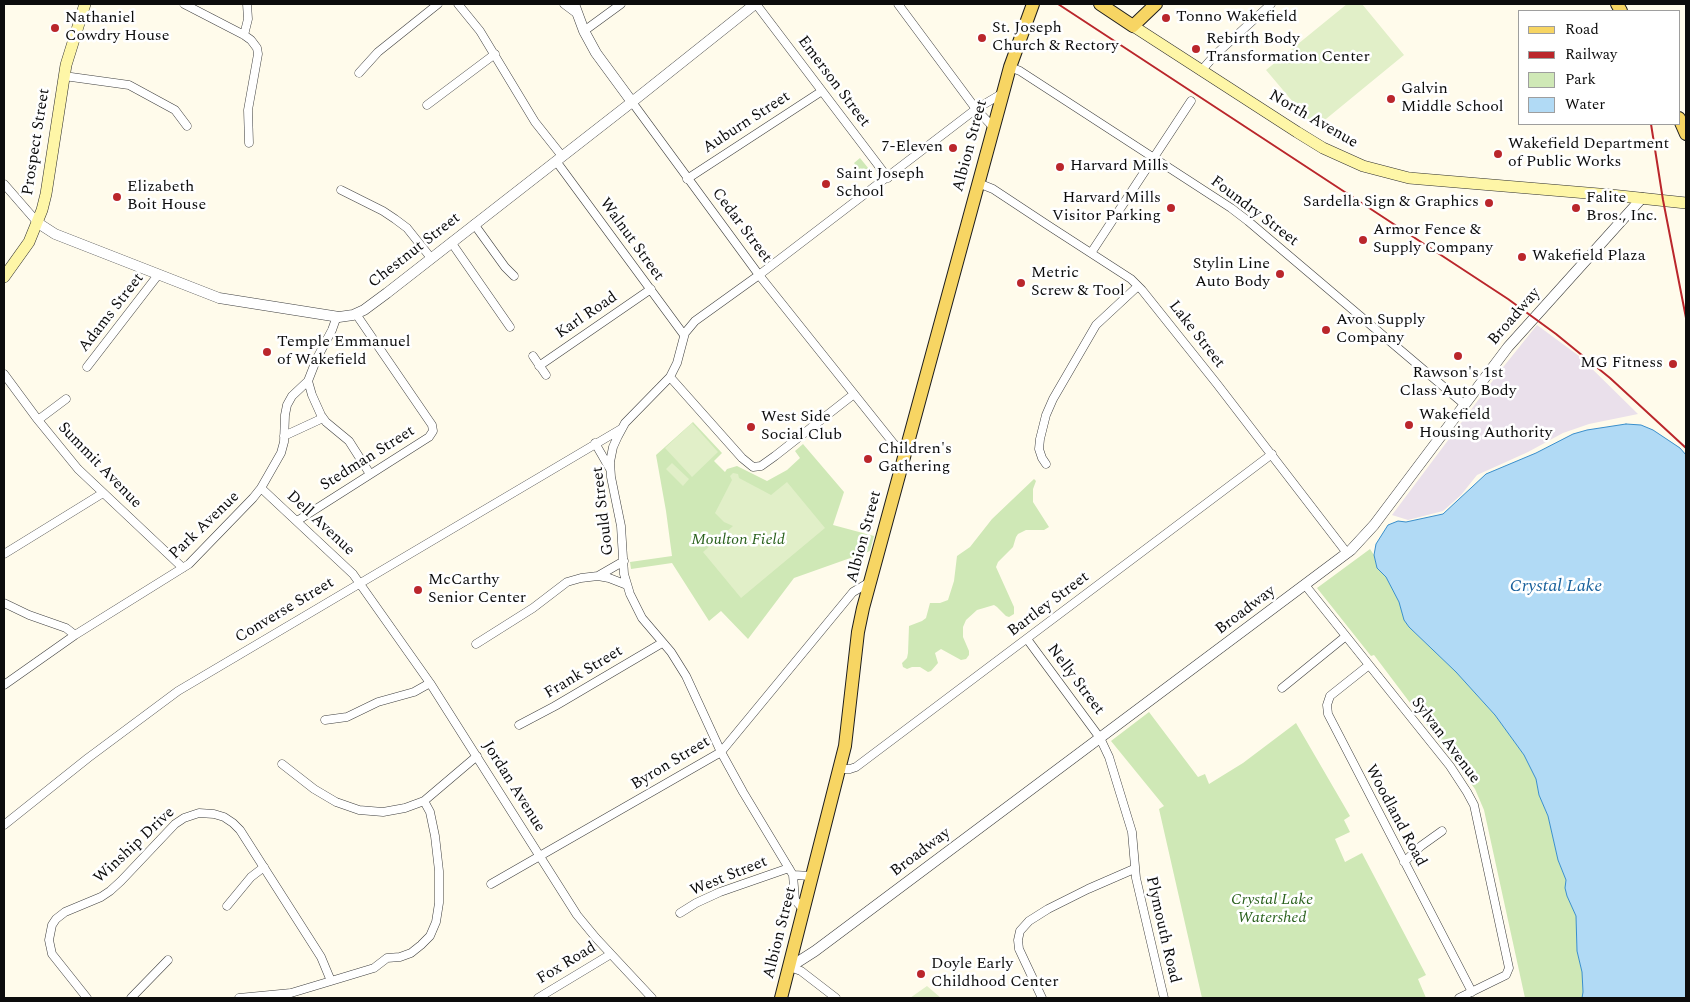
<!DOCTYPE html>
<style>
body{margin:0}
#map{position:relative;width:1690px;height:1002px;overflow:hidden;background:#fffbeb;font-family:Spectral,serif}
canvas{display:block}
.frame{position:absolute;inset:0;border:5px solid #0c0c0c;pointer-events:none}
.legend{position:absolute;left:1518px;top:10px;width:162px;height:115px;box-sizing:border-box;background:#fff;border:1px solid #9e9e9e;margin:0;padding:6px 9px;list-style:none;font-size:15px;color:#0c0c0c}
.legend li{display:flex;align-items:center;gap:10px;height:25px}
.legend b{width:25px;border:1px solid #9e9e9e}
</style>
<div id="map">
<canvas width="1690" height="1002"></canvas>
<div class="frame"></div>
<ul class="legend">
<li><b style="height:6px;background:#f7d563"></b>Road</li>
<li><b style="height:6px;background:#ba262b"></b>Railway</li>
<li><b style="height:14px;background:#cfe8b6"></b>Park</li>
<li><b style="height:14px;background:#b1daf5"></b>Water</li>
</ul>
</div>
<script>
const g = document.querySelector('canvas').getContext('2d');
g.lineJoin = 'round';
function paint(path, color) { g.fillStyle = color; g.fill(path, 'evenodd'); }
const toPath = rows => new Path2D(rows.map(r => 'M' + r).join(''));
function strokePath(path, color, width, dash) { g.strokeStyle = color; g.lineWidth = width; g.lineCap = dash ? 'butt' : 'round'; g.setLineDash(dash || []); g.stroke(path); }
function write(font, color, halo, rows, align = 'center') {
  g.font = font + ' Spectral,serif'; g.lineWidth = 5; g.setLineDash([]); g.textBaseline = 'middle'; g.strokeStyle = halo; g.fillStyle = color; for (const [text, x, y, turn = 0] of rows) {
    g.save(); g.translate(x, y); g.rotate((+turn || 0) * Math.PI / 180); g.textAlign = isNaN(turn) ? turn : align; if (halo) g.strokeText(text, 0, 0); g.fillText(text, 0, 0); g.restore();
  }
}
paint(toPath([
 [1537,325,1579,356,1638,414,1589,424,1563,433,1528,452,1477,475,1461,495,1443,511,1408,520,1392,515,1500,371]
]), '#eae0eb');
paint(toPath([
 [860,158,873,174,866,179,854,163],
 [693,422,722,453,714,461,725,472,727,469,737,466,767,481,787,470,800,458,795,451,803,444,844,492,833,525,874,536,870,551,794,578,748,639,721,611,709,621,672,563,631,569,630,562,672,556,666,511,656,455],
 [1034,479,1036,481,1033,489,1033,502,1049,527,1044,530,1026,530,1018,534,1016,537,1013,547,998,562,996,567,1014,607,1014,614,1009,617,1006,616,997,607,994,605,977,610,966,620,963,627,963,637,969,651,969,655,966,659,961,660,941,649,935,653,938,663,931,671,928,672,920,667,912,667,907,669,903,667,902,663,907,658,908,653,909,626,922,621,926,618,930,603,940,603,948,600,954,581,957,556,970,547,992,519],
 [1370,549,1374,555,1377,568,1386,577,1399,602,1404,619,1409,627,1456,672,1495,715,1524,755,1536,779,1539,795,1548,816,1558,860,1566,880,1565,888,1567,896,1576,916,1577,951,1582,972,1583,992,1582,998,1525,998,1484,810,1475,789,1374,655,1371,656,1317,588],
 [1149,712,1198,777,1205,774,1209,784,1243,763,1296,723,1350,816,1344,820,1350,832,1335,839,1345,862,1362,853,1426,975,1418,979,1426,998,1202,998,1159,809,1164,806,1111,741]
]), '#cfe8b6');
paint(toPath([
 [1347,4,1362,4,1404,55,1315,128,1266,70],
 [692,423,718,452,692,477,665,448],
 [672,463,689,479,683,486,666,469],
 [733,473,738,474,739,478,771,495,787,482,825,528,741,598,703,552,733,526,724,522,715,513,732,480,730,476],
 [927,986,941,998,910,998]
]), '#e1efc8');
const water = toPath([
 [1626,424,1641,425,1653,430,1680,448,1686,455,1686,998,1582,998,1583,992,1582,972,1577,951,1576,916,1567,896,1565,888,1566,880,1558,860,1548,816,1539,795,1536,779,1524,755,1495,715,1456,672,1409,627,1404,620,1399,602,1386,577,1377,568,1374,555,1376,544,1388,525,1398,521,1406,522,1443,514,1486,474,1536,453,1573,434,1587,430,1626,424]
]);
paint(water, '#b1daf5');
strokePath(water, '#398ecb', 1);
const minor = toPath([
 [184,4,244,35,251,40,257,48,258,54,248,110,249,143],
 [458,4,480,31,535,122,562,156],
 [564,4,576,13],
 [756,4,888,178],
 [898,4,976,109,993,127],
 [584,31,621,4],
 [244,35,248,19,247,4],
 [1010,67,1020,71,1231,208,1248,221,1464,404],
 [1201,71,1215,55,1271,4],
 [359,73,378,52,438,4],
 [64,76,129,85,175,110,187,126],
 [632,102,759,275,894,444,905,452],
 [427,105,495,54],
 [556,161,684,335],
 [687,179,822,91],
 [978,183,993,189,1046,224,1131,279,1142,290,1217,384,1347,553],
 [4,184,38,223],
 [341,190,383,211,395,219,407,228,431,258],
 [474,224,505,267,514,276],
 [451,242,510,327],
 [1091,253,1191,101],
 [533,356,546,375],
 [539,366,651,289],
 [87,367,158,275],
 [4,374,38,420,78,469,183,568],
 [670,377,742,458,753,467,761,466,775,456,854,394],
 [308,381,312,395,321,415,326,422,349,441,370,474],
 [38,420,66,399],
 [284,436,323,418],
 [595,443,610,469],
 [1046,464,1042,458,1039,449,1040,439,1046,415,1053,399,1096,325,1138,286],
 [261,488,353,574,430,683,577,915,596,938,652,998],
 [297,521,429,437,433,431,432,425,356,314],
 [4,554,103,493],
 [598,576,609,578,627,585],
 [1305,585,1450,766,1467,792,1474,805,1509,968,1506,975,1459,998],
 [4,603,29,615,66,628,75,635],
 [1027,639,1100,738,1109,757,1132,832,1136,878,1164,998],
 [476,644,533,608,567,582,581,578,598,576,624,561],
 [1369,665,1330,696,1327,705,1328,714,1472,992],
 [4,685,75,635,189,564,253,498,261,488,281,453,284,442,285,415,287,405,292,396,308,381,317,358,332,330,337,316],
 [1282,688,1346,636],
 [325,720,347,717,378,702,414,692,430,683],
 [519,725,555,706,662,643],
 [282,764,314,789,336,802,359,810,383,812,405,808,424,801,477,756],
 [840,769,850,769,856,767,1272,454],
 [4,825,88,758,178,691,621,429],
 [1404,862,1421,846,1442,831],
 [793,875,812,876],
 [491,884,721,752,853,592,870,582],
 [227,906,251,877,264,867],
 [803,909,795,900,793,875,743,792,721,752,686,676,671,652,642,618,630,594,624,574,621,526,611,477,610,462,613,447,618,436,625,423,670,377,677,363,685,333,695,321,759,275,976,109,1003,93],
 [680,913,696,903,720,892,789,868],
 [790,967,801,971,836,998],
 [87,998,52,954,49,940,52,925,56,919,65,912,101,897,110,891,121,881,175,824,184,818,199,813,214,814,224,817,233,823,240,830,321,957,331,981,374,968,387,958,400,957,411,953,421,945,430,936,436,922,439,903,439,871,435,836,430,812,424,801],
 [131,998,168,960],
 [239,998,291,993,331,981],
 [538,998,611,954],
 [1042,998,1019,949,1018,940,1020,931,1029,921,1048,909,1088,889,1134,869]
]);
const tertiary = toPath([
 [574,4,584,31,596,53,632,102],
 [38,223,55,234,219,298,339,317,353,315,364,310,387,293,632,102,755,4],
 [790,967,815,951,1351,550,1374,525,1508,347,1642,198]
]);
const secondary = toPath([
 [1133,26,1297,132,1323,148,1363,166,1409,178,1611,195,1686,203],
 [4,277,29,242,42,210,46,194,66,65,85,4]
]);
const primary = toPath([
 [1100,4,1133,26,1156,4],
 [1617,4,1621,11],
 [1679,118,1686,134],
 [781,998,845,746,858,632,863,608,1003,93,1010,67,1033,4]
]);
strokePath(minor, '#3f3f3f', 9);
strokePath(tertiary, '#3f3f3f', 11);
strokePath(secondary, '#2e2e2e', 12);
strokePath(primary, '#1d1d1d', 14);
strokePath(minor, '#fff', 8);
strokePath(tertiary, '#fff', 10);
strokePath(secondary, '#fef6a7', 11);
strokePath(primary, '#f7d563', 12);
strokePath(toPath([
 [1058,4,1508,299,1556,334,1610,378,1686,448],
 [1651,124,1663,200,1686,318]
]), '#ba262b', 2);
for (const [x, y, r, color] of [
 [1166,18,5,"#ba262b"],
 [55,28,5,"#ba262b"],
 [982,38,5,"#ba262b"],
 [1196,49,5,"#ba262b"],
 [1391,99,5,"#ba262b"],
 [953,148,5,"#ba262b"],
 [1498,154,5,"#ba262b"],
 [1060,167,5,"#ba262b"],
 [826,184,5,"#ba262b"],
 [117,197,5,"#ba262b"],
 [1489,203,5,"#ba262b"],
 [1171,208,5,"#ba262b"],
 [1576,208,5,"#ba262b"],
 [1363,240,5,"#ba262b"],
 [1522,257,5,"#ba262b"],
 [1280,274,5,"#ba262b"],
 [1021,283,5,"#ba262b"],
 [1326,330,5,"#ba262b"],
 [267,352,5,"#ba262b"],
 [1458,356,5,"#ba262b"],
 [1673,364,5,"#ba262b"],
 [1409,425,5,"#ba262b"],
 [751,427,5,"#ba262b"],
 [868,459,5,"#ba262b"],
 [418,590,5,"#ba262b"],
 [921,974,5,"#ba262b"]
]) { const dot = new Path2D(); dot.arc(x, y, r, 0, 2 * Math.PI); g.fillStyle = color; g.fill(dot); strokePath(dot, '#fff', 2); }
write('16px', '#0c0c0c', '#fff', [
 ["Tonno Wakefield",1176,18],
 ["Nathaniel",65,19],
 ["Cowdry House",65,37],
 ["St. Joseph",992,29],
 ["Church & Rectory",992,47],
 ["Rebirth Body",1206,40],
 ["Transformation Center",1206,58],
 ["Galvin",1401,90],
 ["Middle School",1401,108],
 ["Wakefield Department",1508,145],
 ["of Public Works",1508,163],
 ["7-Eleven",943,148,"right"],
 ["Harvard Mills",1070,167],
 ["Saint Joseph",836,175],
 ["School",836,193],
 ["Elizabeth",127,188],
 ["Boit House",127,206],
 ["Harvard Mills",1161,199,"right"],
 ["Visitor Parking",1161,217,"right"],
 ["Falite",1586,199],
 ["Bros., Inc.",1586,217],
 ["Sardella Sign & Graphics",1479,203,"right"],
 ["Armor Fence &",1373,231],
 ["Supply Company",1373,249],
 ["Wakefield Plaza",1532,257],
 ["Stylin Line",1270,265,"right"],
 ["Auto Body",1270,283,"right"],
 ["Metric",1031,274],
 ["Screw & Tool",1031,292],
 ["Avon Supply",1336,321],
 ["Company",1336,339],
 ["Temple Emmanuel",277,343],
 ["of Wakefield",277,361],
 ["MG Fitness",1663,364,"right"],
 ["Rawson's 1st",1458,374,"center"],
 ["Class Auto Body",1458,392,"center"],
 ["Wakefield",1419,416],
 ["Housing Authority",1419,434],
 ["West Side",761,418],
 ["Social Club",761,436],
 ["Children's",878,450],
 ["Gathering",878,468],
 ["McCarthy",428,581],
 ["Senior Center",428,599],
 ["Doyle Early",931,965],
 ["Childhood Center",931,983]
], 'left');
write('16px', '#0c0c0c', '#fff', [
 ["Emerson Street",833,82,53],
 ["North Avenue",1313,120,30],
 ["Auburn Street",747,123,-33],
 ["Prospect Street",37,142,-81],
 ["Albion Street",971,146,-75],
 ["Foundry Street",1254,212,37],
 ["Cedar Street",741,226,53],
 ["Walnut Street",631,240,54],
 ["Chestnut Street",415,251,-38],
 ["Adams Street",112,313,-52],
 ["Karl Road",587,316,-34],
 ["Broadway",1515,317,-49],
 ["Lake Street",1196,335,52],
 ["Stedman Street",368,459,-32],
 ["Summit Avenue",99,466,46],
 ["Gould Street",604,511,-97],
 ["Dell Avenue",320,524,43],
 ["Park Avenue",205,526,-44],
 ["Albion Street",865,537,-75],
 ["Bartley Street",1049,605,-37],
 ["Converse Street",285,611,-31],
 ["Broadway",1246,611,-37],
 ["Frank Street",584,673,-31],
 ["Nelly Street",1075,680,53],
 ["Sylvan Avenue",1445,741,53],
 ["Byron Street",671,764,-31],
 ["Jordan Avenue",513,787,58],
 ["Woodland Road",1395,816,62],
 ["Winship Drive",135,846,-43],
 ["Broadway",921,853,-37],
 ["West Street",729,877,-22],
 ["Plymouth Road",1162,930,77],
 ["Albion Street",781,933,-76],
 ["Fox Road",567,964,-31]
]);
write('italic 16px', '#2b621e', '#fff', [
 ["Moulton Field",738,541],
 ["Crystal Lake",1272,901],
 ["Watershed",1272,919]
]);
write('italic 18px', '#18609b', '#fff', [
 ["Crystal Lake",1556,587]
]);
</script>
